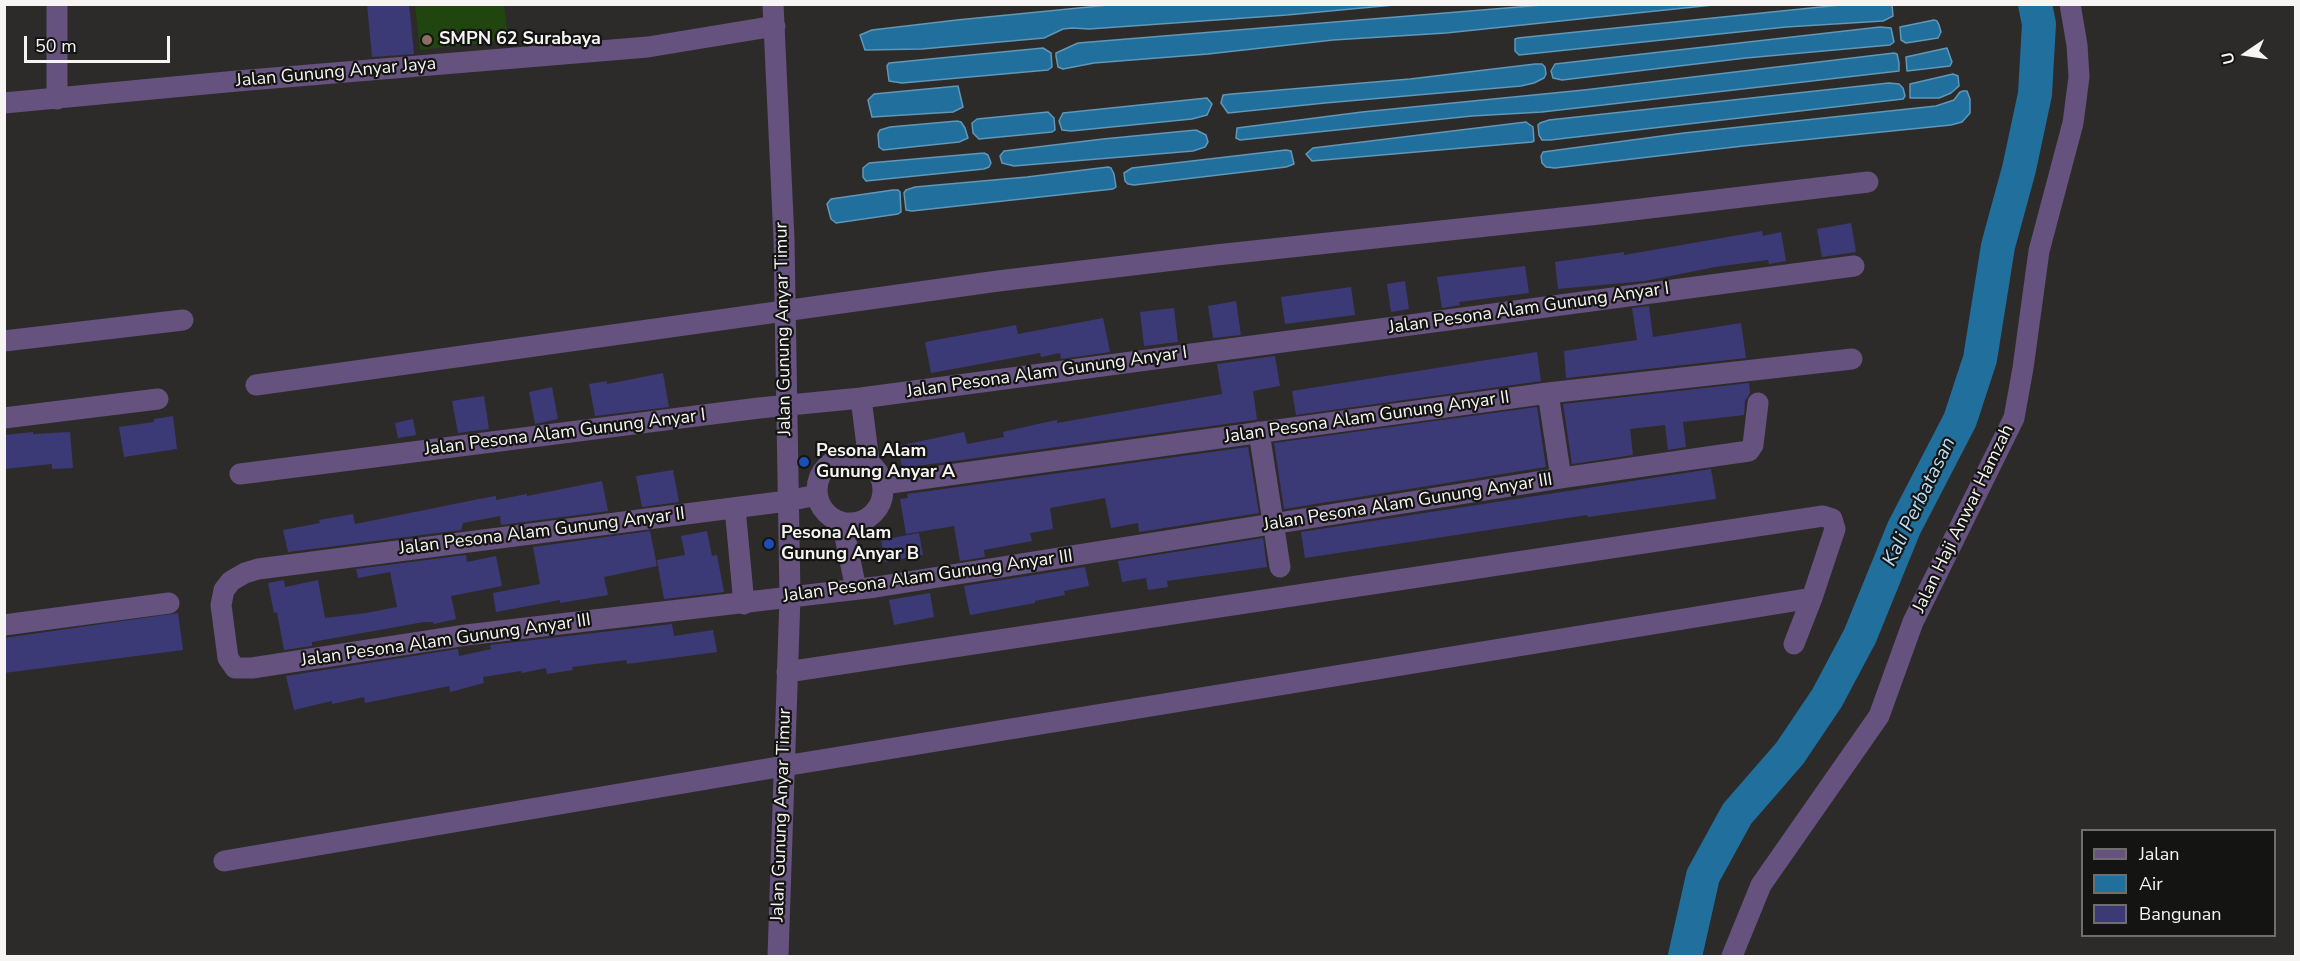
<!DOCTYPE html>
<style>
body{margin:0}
#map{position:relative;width:2300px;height:961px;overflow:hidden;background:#2d2b29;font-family:"Nunito Sans",sans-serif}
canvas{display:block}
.frame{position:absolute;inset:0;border:6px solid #f6f5f3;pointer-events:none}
.legend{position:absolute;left:2081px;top:829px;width:195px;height:108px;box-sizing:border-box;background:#141413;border:2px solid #6e6e6d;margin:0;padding:8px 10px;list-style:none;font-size:18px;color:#f6f5f3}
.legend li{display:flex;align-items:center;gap:12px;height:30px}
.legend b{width:30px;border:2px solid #6e6e6d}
.north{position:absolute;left:2216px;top:24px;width:60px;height:60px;-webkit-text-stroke:4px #141413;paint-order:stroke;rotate:257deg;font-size:16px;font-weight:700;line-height:24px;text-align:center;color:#f6f5f3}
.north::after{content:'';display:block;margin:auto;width:21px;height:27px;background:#f6f5f3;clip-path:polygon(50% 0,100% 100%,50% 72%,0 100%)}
.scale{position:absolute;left:24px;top:36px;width:146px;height:27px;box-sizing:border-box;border:3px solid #f6f5f3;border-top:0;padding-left:8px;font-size:18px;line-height:21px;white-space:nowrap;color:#f6f5f3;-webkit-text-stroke:4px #141413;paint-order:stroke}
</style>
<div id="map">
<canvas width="2300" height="961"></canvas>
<div class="frame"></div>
<ul class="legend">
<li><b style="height:8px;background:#65527e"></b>Jalan</li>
<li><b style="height:16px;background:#216f9d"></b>Air</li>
<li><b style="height:16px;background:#3c3977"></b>Bangunan</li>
</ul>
<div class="north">U</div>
<div class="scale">50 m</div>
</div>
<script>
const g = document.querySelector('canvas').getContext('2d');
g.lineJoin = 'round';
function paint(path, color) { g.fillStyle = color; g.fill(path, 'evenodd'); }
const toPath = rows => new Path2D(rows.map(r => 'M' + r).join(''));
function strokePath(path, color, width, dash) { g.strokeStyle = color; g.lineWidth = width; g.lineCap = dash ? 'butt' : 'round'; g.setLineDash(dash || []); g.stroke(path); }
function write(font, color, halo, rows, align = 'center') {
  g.font = font + ' "Nunito Sans",sans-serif'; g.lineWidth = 4.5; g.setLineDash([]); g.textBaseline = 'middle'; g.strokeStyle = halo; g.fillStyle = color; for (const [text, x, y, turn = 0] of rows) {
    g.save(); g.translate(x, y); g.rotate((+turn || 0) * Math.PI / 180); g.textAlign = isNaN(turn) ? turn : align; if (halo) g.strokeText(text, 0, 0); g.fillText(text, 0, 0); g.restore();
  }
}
paint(toPath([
 [415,5,504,5,508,40,420,50]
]), '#20450f');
const water = toPath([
 [1119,4,1394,4,1394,5,1287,15,1089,29,1072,28,1063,29,1044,38,922,49,865,50,860,35,872,30,957,20,1119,4],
 [1543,5,1713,5,1446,33,1333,40,1208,54,1094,63,1063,69,1058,67,1056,56,1056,53,1078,43,1543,5],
 [1840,5,1892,5,1893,16,1883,21,1786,27,1519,55,1515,51,1515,39,1518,38,1840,5],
 [1934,20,1937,21,1939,25,1941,32,1938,38,1906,43,1901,40,1900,27,1934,20],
 [1880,27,1891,28,1894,42,1890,45,1746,58,1562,80,1553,78,1551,71,1555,64,1880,27],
 [1043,48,1051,53,1052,67,1048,70,902,83,889,81,887,66,889,63,1043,48],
 [1947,48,1952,62,1950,66,1907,71,1906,57,1947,48],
 [1894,53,1897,54,1899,63,1899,71,1542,112,1472,116,1240,140,1236,138,1237,128,1362,112,1584,90,1894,53],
 [1535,64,1542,64,1545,67,1546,74,1544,78,1534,83,1521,86,1325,103,1228,113,1221,103,1223,95,1232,94,1410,79,1535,64],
 [1953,74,1958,76,1959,86,1951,93,1939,98,1910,98,1910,84,1953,74],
 [1889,83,1899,84,1903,88,1905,96,1903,99,1550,140,1542,140,1539,135,1538,125,1540,123,1549,120,1889,83],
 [958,86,963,107,953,112,872,117,868,100,874,94,958,86],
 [1963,91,1967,91,1970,99,1970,113,1962,122,1951,125,1743,146,1555,168,1546,167,1542,163,1541,156,1543,152,1684,133,1936,106,1954,100,1960,92,1963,91],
 [1207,98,1212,104,1207,115,1192,119,1071,131,1062,130,1059,121,1063,113,1207,98],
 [1048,112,1054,118,1055,130,1052,132,979,139,973,133,972,123,977,119,1048,112],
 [957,121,961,122,965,128,968,138,959,142,883,150,879,147,878,134,880,130,890,127,957,121],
 [1526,122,1533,127,1534,141,1532,142,1312,161,1306,154,1313,148,1526,122],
 [1196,130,1206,135,1208,142,1205,147,1193,151,1014,166,1002,163,1000,156,1004,151,1103,139,1196,130],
 [1286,150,1291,151,1294,164,1286,167,1134,185,1128,184,1125,181,1124,173,1132,168,1286,150],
 [984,153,988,155,991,163,989,167,984,169,866,181,863,177,863,168,869,163,984,153],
 [1108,167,1111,168,1114,174,1116,187,1113,189,912,211,906,210,904,193,906,190,915,187,1027,177,1108,167],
 [893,190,898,190,900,192,901,212,898,214,836,223,831,219,827,204,831,199,893,190]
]);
paint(water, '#216f9d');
strokePath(water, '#6197b7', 1.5);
strokePath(toPath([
 [1685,956,1703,876,1737,814,1790,753,1827,698,1860,636,1904,528,1960,420,1980,359,1998,246,2019,169,2035,94,2039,24,2035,4]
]), '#216f9d', 34);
paint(toPath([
 [367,4,409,4,414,54,372,57],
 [1851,223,1856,252,1822,257,1817,229],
 [1762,231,1763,236,1781,232,1786,261,1769,264,1768,260,1715,267,1645,281,1558,289,1555,262,1624,252,1624,255],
 [1525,266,1529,293,1459,302,1460,305,1442,308,1437,277],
 [1405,281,1409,309,1391,312,1387,284],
 [1351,287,1355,315,1285,324,1281,297],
 [1236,301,1241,335,1213,338,1208,306],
 [1649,306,1653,337,1741,323,1746,358,1566,378,1564,351,1637,340,1632,308],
 [1174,308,1178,342,1144,346,1140,312],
 [1103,318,1110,352,1061,359,1060,353,1041,357,1040,353,931,373,925,342,1016,325,1018,334],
 [1537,352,1541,381,1296,415,1292,391],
 [1275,356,1280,386,1253,391,1257,419,1255,420,902,468,898,446,964,432,967,444,1004,437,1003,432,1038,424,1057,420,1057,423,1222,394,1217,364],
 [663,373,669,407,595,416,589,384,607,381,607,384],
 [1749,383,1750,393,1745,401,1744,415,1683,422,1686,447,1668,450,1665,425,1630,429,1633,455,1572,464,1563,404],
 [552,387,558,419,535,424,529,392],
 [484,396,489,429,458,433,452,401],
 [1537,407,1546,467,1284,509,1274,443],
 [173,416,177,449,124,457,119,427,154,422,154,419],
 [413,419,416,435,398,438,395,423],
 [33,432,33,434,70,432,73,468,52,469,52,464,4,469,4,435],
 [1248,447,1259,513,1139,532,1138,523,1111,528,1105,498,1050,508,1053,529,1030,533,1032,541,984,550,985,557,960,561,954,526,906,534,900,499,908,498,907,494],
 [1711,469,1716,499,1588,517,1587,515,1305,558,1301,532],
 [673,470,679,502,642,507,636,476],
 [602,481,608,511,501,525,500,516,463,523,461,530,288,552,283,530,320,523,319,520,353,514,355,524,479,499,496,496,496,500,527,494,527,496],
 [650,531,657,566,604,577,608,595,560,603,560,600,496,612,493,593,540,584,533,547],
 [707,531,712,556,717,555,724,592,664,599,657,560,685,555,681,536],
 [919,533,923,555,885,562,881,540],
 [1263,538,1267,567,1167,581,1168,587,1148,590,1146,578,1122,582,1118,561],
 [466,555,467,562,496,556,502,586,451,596,456,619,434,624,433,622,424,622,312,642,312,646,284,650,277,612,274,613,268,583,284,580,285,587,318,580,325,618,366,613,397,607,390,572,358,578,356,569],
 [1085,567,1089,586,1064,591,1065,595,1035,601,1035,603,970,615,964,586],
 [930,593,934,617,894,625,889,600],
 [178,613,183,650,4,673,4,638],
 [672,624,674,636,713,630,717,652,627,664,626,660,572,667,573,670,547,674,546,668,522,673,521,671,483,677,484,683,450,692,449,686,365,703,364,697,332,704,332,701,294,710,286,676,458,649,459,656,491,649,490,645]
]), '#3c3977');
strokePath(toPath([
 [57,4,57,99],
 [773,4,784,239,790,597,778,956],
 [4,103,237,81,648,47,775,26],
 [4,341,183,320],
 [256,385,998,281,1216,255,1599,214,1868,182],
 [1548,393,1561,478],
 [861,398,869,462],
 [4,418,158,399],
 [1259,432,1280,567],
 '817 490a33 33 0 1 1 66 0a33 33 0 1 1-66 0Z',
 [240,474,759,408,861,398,1854,266],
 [883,484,1548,393,1852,359],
 [817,495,787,501,258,569,245,573,231,581,224,590,221,605,228,658,235,668,252,668,466,635,876,587,1561,478,1749,451,1753,445,1758,403],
 [735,508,744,604],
 [842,522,856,589],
 [4,625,169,603],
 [1794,644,1812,598],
 [224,861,784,766,1812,598,1835,529,1832,519,1823,516,787,672],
 [1732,956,1761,885,1879,716,1913,622,2014,418,2023,368,2039,251,2073,123,2079,77,2077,45,2070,4]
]), '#65527e', 21);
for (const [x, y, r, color] of [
 [427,40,6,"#8d6e63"],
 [804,462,6,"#1a4fb4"],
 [769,544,6,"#1a4fb4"]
]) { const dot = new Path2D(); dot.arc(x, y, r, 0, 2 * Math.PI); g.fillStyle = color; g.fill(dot); strokePath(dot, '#141413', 2); }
write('bold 18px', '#f6f5f3', '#141413', [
 ["SMPN 62 Surabaya",439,40],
 ["Pesona Alam",816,452],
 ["Gunung Anyar A",816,473],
 ["Pesona Alam",781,534],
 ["Gunung Anyar B",781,555]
], 'left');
write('18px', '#f6f5f3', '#141413', [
 ["Jalan Gunung Anyar Jaya",336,73,-5],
 ["Jalan Pesona Alam Gunung Anyar I",1529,309,-8],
 ["Jalan Gunung Anyar Timur",784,329,-91],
 ["Jalan Pesona Alam Gunung Anyar I",1047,373,-8],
 ["Jalan Pesona Alam Gunung Anyar II",1367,418,-8],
 ["Jalan Pesona Alam Gunung Anyar I",565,433,-7],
 ["Jalan Pesona Alam Gunung Anyar III",1408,503,-9],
 ["Jalan Haji Anwar Hamzah",1964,519,-64],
 ["Jalan Pesona Alam Gunung Anyar II",542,532,-7],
 ["Jalan Pesona Alam Gunung Anyar III",928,577,-8],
 ["Jalan Pesona Alam Gunung Anyar III",446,641,-8],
 ["Jalan Gunung Anyar Timur",782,815,-88]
]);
write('italic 20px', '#b9def8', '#141413', [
 ["Kali Perbatasan",1920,502,-64]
]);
</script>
